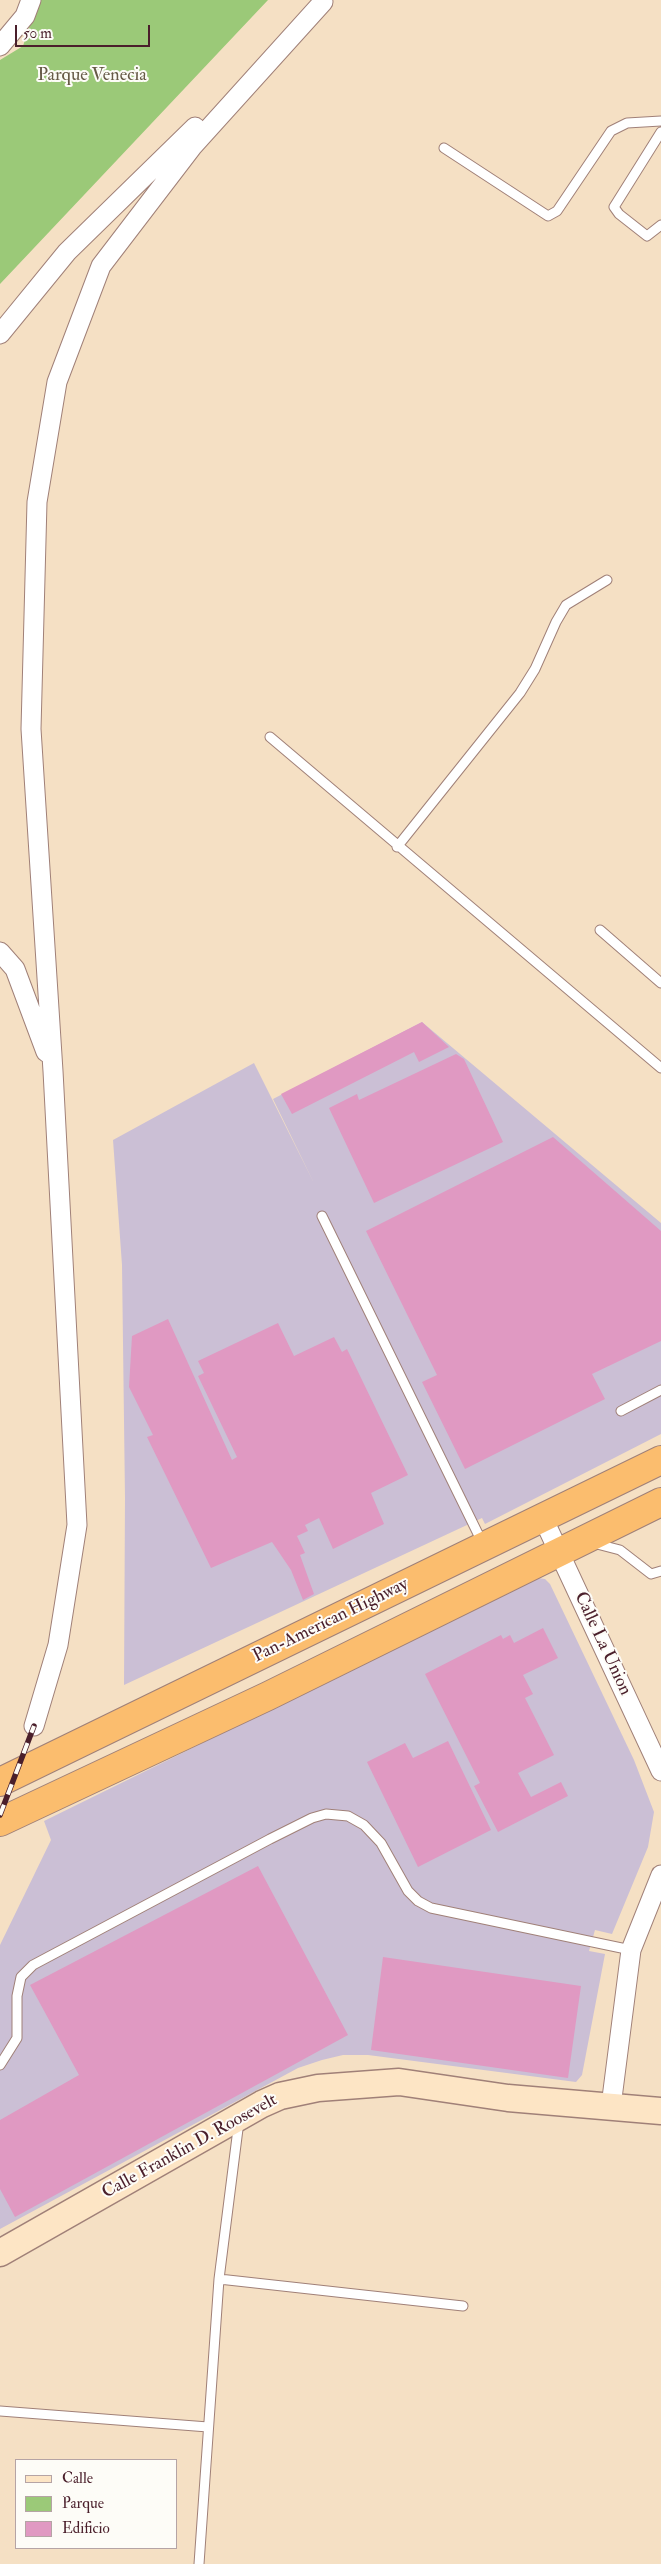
<!DOCTYPE html>
<style>
body{margin:0}
#map{position:relative;width:661px;height:2564px;overflow:hidden;background:#f5e0c4;font-family:"IM FELL Double Pica",serif}
canvas{display:block}
.legend{position:absolute;left:15px;top:2459px;width:162px;height:90px;box-sizing:border-box;background:#fdfcf7;border:1px solid #b5a4a5;margin:0;padding:6px 9px;list-style:none;font-size:15px;color:#4a1f2b}
.legend li{display:flex;align-items:center;gap:10px;height:25px}
.legend b{width:25px;border:1px solid #b5a4a5}
.scale{position:absolute;left:15px;top:25px;width:135px;height:22px;box-sizing:border-box;border:2px solid #4a1f2b;border-top:0;padding-left:6px;font-size:15px;line-height:18px;white-space:nowrap;color:#4a1f2b;-webkit-text-stroke:4px #fdfcf7;paint-order:stroke}
</style>
<div id="map">
<canvas width="661" height="2564"></canvas>
<ul class="legend">
<li><b style="height:6px;background:#fde5c5"></b>Calle</li>
<li><b style="height:14px;background:#9bc978"></b>Parque</li>
<li><b style="height:14px;background:#e099c2"></b>Edificio</li>
</ul>
<div class="scale">50 m</div>
</div>
<script>
const g = document.querySelector('canvas').getContext('2d');
g.lineJoin = 'round';
function paint(path, color) { g.fillStyle = color; g.fill(path, 'evenodd'); }
const toPath = rows => new Path2D(rows.map(r => 'M' + r).join(''));
function strokePath(path, color, width, dash) { g.strokeStyle = color; g.lineWidth = width; g.lineCap = dash ? 'butt' : 'round'; g.setLineDash(dash || []); g.stroke(path); }
function write(font, color, halo, rows, align = 'center') {
  g.font = font + ' "IM FELL Double Pica",serif'; g.lineWidth = 4; g.setLineDash([]); g.textBaseline = 'middle'; g.strokeStyle = halo; g.fillStyle = color; for (const [text, x, y, turn = 0] of rows) {
    g.save(); g.translate(x, y); g.rotate((+turn || 0) * Math.PI / 180); g.textAlign = isNaN(turn) ? turn : align; if (halo) g.strokeText(text, 0, 0); g.fillText(text, 0, 0); g.restore();
  }
}
paint(toPath([
 [422,1022,661,1223,661,1434,485,1524,482,1518,124,1685,125,1498,122,1265,113,1140,254,1063,314,1183,273,1099],
 [538,1578,545,1579,550,1584,634,1760,654,1812,648,1847,612,1934,595,1930,589,1951,605,1954,582,2075,576,2082,368,2055,343,2055,322,2060,298,2068,0,2229,0,1945,51,1840,44,1821]
]), '#cbbfd5');
paint(toPath([
 [38,0,268,0,0,284,0,60,23,46]
]), '#9bc978');
paint(toPath([
 [422,1022,449,1047,419,1062,414,1052,292,1114,281,1094],
 [456,1054,464,1059,503,1142,374,1203,329,1108,357,1094,359,1100],
 [553,1137,661,1231,661,1341,592,1374,605,1399,465,1469,422,1382,437,1375,366,1231],
 [168,1319,232,1460,237,1457,198,1376,204,1373,198,1361,278,1323,294,1356,334,1337,342,1352,347,1349,408,1475,371,1493,384,1524,333,1549,319,1518,305,1525,308,1531,297,1536,305,1553,300,1555,314,1594,303,1600,291,1570,272,1542,211,1568,147,1437,153,1435,129,1387,132,1336],
 [543,1628,558,1658,523,1675,533,1694,525,1698,554,1755,518,1773,531,1797,561,1782,568,1796,498,1832,474,1786,480,1783,425,1674,501,1635,503,1639,510,1635,514,1643],
 [448,1741,491,1830,418,1867,367,1762,405,1743,413,1758],
 [258,1866,348,2035,15,2217,0,2189,0,2120,79,2075,30,1985],
 [383,1957,581,1986,568,2078,371,2050]
]), '#e099c2');
const lane = toPath([
 [661,132,614,207,619,214,647,236,661,225],
 [444,148,548,216,557,211,611,131,627,123,661,121],
 [270,737,661,1068],
 [397,847,520,693,535,669,556,622,566,605,607,580],
 [600,930,661,983],
 [322,1216,483,1544],
 [621,1411,661,1390],
 [593,1543,620,1550,651,1574,661,1571],
 [0,2065,17,2038,17,1996,21,1977,33,1965,270,1839,312,1818,326,1814,348,1816,364,1825,381,1843,408,1891,418,1901,431,1908,631,1950],
 [219,2279,463,2306],
 [0,2411,208,2427],
 [199,2564,219,2279,239,2121]
]);
const street = toPath([
 [0,46,25,16,31,0],
 [0,334,67,252,195,127],
 [0,952,15,969,46,1052],
 [543,1518,661,1771],
 [34,1726,58,1645,77,1525,53,1071,31,729,37,502,57,382,101,266,192,147,323,2],
 [611,2106,631,1950,661,1875]
]);
const secondary = toPath([
 [0,2253,262,2104,280,2096,318,2088,399,2082,508,2098,661,2111]
]);
const highway = toPath([
 [0,1782,661,1460],
 [0,1822,268,1696,661,1502]
]);
strokePath(lane, '#a08078', 11);
strokePath(street, '#a08078', 21);
strokePath(secondary, '#a08078', 29);
strokePath(highway, '#a08078', 30);
strokePath(lane, '#fff', 9);
strokePath(street, '#fff', 19);
strokePath(secondary, '#fde5c5', 26);
strokePath(highway, '#fbbd6e', 28);
const rail = toPath([
 [0,1815,34,1726]
]);
strokePath(rail, '#4a1f2b', 5.5);
strokePath(rail, '#fdfcf7', 4, [11]);
write('18px', '#665a46', '#fdfcf7', [
 ["Parque Venecia",92,76]
]);
write('18px', '#4a1f2b', '#fdfcf7', [
 ["Pan-American Highway",331,1621,-26],
 ["Calle La Union",602,1644,65],
 ["Calle Franklin D. Roosevelt",190,2147,-29]
]);
</script>
